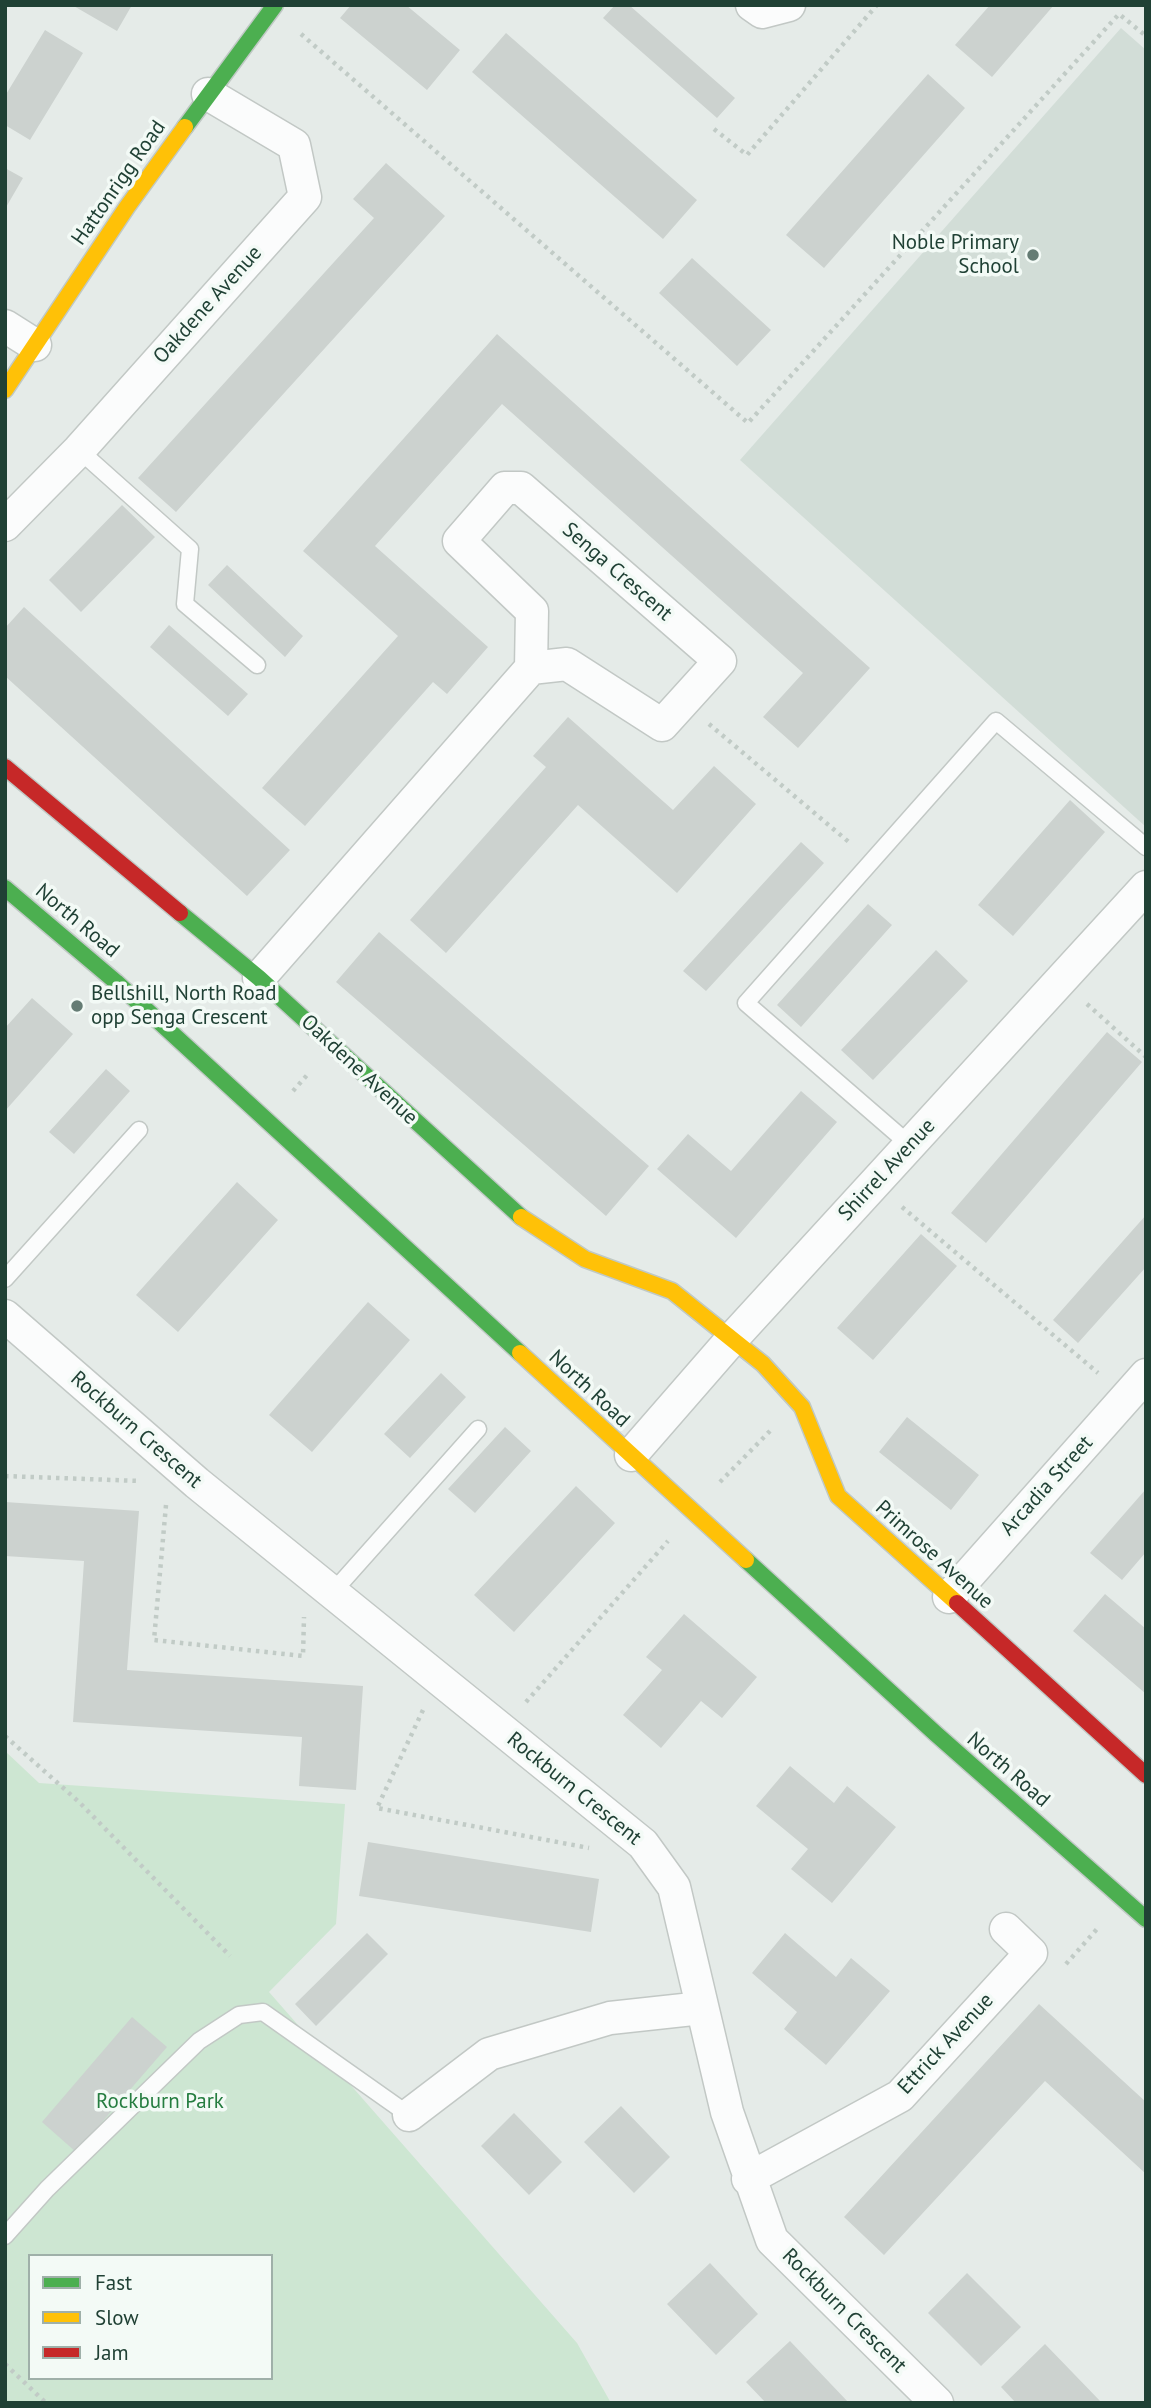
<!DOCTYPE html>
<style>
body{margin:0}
#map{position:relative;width:1151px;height:2408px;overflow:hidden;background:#e5ebe8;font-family:"PT Sans",sans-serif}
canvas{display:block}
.frame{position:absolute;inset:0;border:7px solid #204135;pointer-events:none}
.legend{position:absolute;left:28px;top:2254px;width:245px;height:126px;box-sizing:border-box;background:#f3faf6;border:2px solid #9fb0a9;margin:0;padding:9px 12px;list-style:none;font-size:21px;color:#204135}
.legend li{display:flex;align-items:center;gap:14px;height:35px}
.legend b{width:35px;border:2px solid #9fb0a9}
</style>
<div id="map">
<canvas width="1151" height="2408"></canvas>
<div class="frame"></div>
<ul class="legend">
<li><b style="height:9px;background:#4caf50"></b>Fast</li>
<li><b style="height:9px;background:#ffc107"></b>Slow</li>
<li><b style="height:9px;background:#c62828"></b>Jam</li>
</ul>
</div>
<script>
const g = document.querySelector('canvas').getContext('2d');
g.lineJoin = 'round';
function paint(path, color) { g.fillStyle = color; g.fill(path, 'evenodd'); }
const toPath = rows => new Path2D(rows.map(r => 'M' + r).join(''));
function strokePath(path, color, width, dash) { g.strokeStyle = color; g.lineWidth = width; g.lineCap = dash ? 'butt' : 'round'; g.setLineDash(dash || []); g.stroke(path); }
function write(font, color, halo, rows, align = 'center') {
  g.font = font + ' "PT Sans",sans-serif'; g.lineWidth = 7; g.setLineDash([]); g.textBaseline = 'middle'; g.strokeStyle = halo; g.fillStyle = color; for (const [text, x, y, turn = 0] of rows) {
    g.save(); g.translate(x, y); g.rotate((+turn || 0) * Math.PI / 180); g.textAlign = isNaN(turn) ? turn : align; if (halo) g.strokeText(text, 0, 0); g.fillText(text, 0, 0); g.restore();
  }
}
paint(toPath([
 [1121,28,1146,50,1146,827,740,460]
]), '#d2ddd7');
paint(toPath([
 [5,1751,39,1783,345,1804,336,1924,269,1992,577,2343,611,2403,5,2403],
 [30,2256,271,2256,271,2378,30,2378]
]), '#cde6d2');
paint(toPath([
 [72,5,132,5,117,31],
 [351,5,406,5,460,50,427,90,340,18],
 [615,5,629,5,735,98,717,118,603,18],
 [990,5,1054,5,992,77,955,45],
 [45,30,83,53,30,140,5,125,5,96],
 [506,33,697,200,663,239,472,72],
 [928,74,965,108,824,268,786,235],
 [386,163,445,216,176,512,138,478,374,218,353,199],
 [5,168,23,178,5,209],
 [692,258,771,330,737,366,659,293],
 [497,334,870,668,798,748,763,717,803,673,502,404,375,546,488,647,447,694,433,682,305,826,262,788,398,636,303,551],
 [122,505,155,537,81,612,49,580],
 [227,565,303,636,285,657,208,585],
 [24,607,290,850,247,896,5,676,5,628],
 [169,625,248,694,228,716,150,647],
 [568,717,673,810,714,766,756,804,677,893,578,805,446,953,410,920,546,767,533,756],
 [1070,800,1105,832,1013,936,978,905],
 [801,842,824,863,706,991,683,971],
 [868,904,892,925,801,1027,777,1005],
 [379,932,649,1166,606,1216,336,982],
 [936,950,968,981,873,1080,841,1050],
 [32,998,73,1034,5,1111,5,1028],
 [1107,1032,1142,1062,986,1243,951,1213],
 [106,1069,130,1091,74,1154,49,1132],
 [801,1091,837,1122,736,1238,657,1169,688,1134,731,1171],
 [237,1182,278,1220,178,1332,136,1295],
 [1146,1215,1146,1267,1078,1343,1053,1320],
 [921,1234,957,1266,873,1360,837,1328],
 [368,1302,410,1340,312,1452,269,1415],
 [441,1373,466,1397,410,1458,384,1434],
 [907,1417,979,1475,951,1510,879,1452],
 [505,1427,531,1451,475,1513,448,1489],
 [576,1486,615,1523,514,1632,474,1595],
 [1146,1489,1146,1552,1122,1580,1090,1553],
 [5,1502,139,1511,127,1670,363,1686,356,1790,299,1786,302,1737,73,1722,84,1561,5,1556],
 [1105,1594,1146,1629,1146,1694,1073,1631],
 [684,1614,757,1677,722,1718,701,1701,661,1748,623,1715,662,1670,646,1657],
 [790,1766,834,1803,847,1786,896,1827,832,1903,791,1869,808,1849,756,1806],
 [368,1842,599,1879,591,1932,359,1896],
 [367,1933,388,1954,316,2026,295,2004],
 [785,1933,836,1977,851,1958,890,1991,826,2065,784,2029,797,2012,752,1973],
 [1039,2004,1146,2102,1146,2174,1045,2081,884,2255,844,2217],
 [132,2017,167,2047,76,2152,42,2122],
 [621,2106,670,2157,634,2193,584,2142],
 [514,2113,562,2162,529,2195,481,2146],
 [710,2263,758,2314,716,2355,667,2304],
 [967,2273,1021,2327,981,2366,928,2313],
 [790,2341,849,2403,766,2403,746,2382],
 [1045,2344,1102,2403,1016,2403,1001,2387]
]), '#ccd2cf');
const lane = toPath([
 [79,450,190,549,185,604,257,665],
 [910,1145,746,1003,996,721,1146,847],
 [5,1279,139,1130],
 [332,1593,478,1429],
 [5,2236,47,2189,199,2041,239,2015,263,2012,409,2115]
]);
const street = toPath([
 [752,5,762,12,789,5],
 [5,326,35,345],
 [505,488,521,488,720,661,662,725,567,664,531,668,532,611,459,541,505,488],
 [5,525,79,450,305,197,294,145,208,94],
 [259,978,531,668],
 [5,1316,197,1483,643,1844,674,1887,727,2112,772,2240,937,2403],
 [631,1455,732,1339,1146,887],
 [949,1597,1146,1375],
 [409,2115,489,2054,610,2018,702,2008],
 [748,2179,900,2096,1031,1953,1006,1929]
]);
const fast = toPath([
 [185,127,275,5],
 [5,888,116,982,520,1353],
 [180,913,259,978,521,1217],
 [746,1560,936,1734,1146,1919]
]);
const slow = toPath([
 [5,390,127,207,185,127],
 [521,1217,585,1259,672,1291,763,1364,802,1407,838,1496,957,1603],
 [520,1353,746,1560]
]);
const jam = toPath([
 [5,767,180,913],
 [957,1603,1146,1775]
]);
strokePath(lane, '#c2c8c5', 19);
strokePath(street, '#c2c8c5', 35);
strokePath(fast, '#c0c9c5', 19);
strokePath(slow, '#c0c9c5', 19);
strokePath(jam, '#c0c9c5', 19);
strokePath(toPath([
 [301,34,748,423,1119,14,1146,36],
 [714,129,747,155,877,5],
 [709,724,850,843],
 [1087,1004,1146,1057],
 [293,1091,308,1074],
 [902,1207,1098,1373],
 [5,1476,140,1481],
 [720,1482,770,1431],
 [166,1505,154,1640,303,1656,304,1617],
 [526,1702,668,1541],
 [423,1710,377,1808,589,1848],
 [5,1736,79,1802,230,1956],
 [1066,1964,1097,1929],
 [5,2364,46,2403]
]), '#c1cbc6', 4.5, [3.5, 5]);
strokePath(lane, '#fbfcfc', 16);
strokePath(street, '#fbfcfc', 32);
strokePath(fast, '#4caf50', 16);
strokePath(slow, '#ffc107', 16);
strokePath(jam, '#c62828', 16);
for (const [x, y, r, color] of [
 [1033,255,7,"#657c74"],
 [77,1006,7,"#657c74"]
]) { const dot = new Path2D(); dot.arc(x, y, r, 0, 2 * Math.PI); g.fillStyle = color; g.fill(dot); strokePath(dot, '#f3faf6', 2.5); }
write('21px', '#204135', '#f3faf6', [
 ["Hattonrigg Road",119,183,-55],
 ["Oakdene Avenue",208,305,-48],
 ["Senga Crescent",617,572,41],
 ["North Road",77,921,40],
 ["Oakdene Avenue",359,1070,43],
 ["Shirrel Avenue",887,1170,-47],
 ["North Road",589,1389,43],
 ["Rockburn Crescent",136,1430,41],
 ["Arcadia Street",1047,1486,-48],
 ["Primrose Avenue",934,1555,42],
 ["North Road",1008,1770,41],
 ["Rockburn Crescent",574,1789,39],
 ["Ettrick Avenue",946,2044,-47],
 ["Rockburn Crescent",844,2311,45]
]);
write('21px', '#204135', '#f3faf6', [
 ["Noble Primary",1019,243],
 ["School",1019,267],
 ["Bellshill, North Road",91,994,"left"],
 ["opp Senga Crescent",91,1018,"left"]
], 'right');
write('21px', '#257d40', '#f3faf6', [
 ["Rockburn Park",160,2102]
]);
</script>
